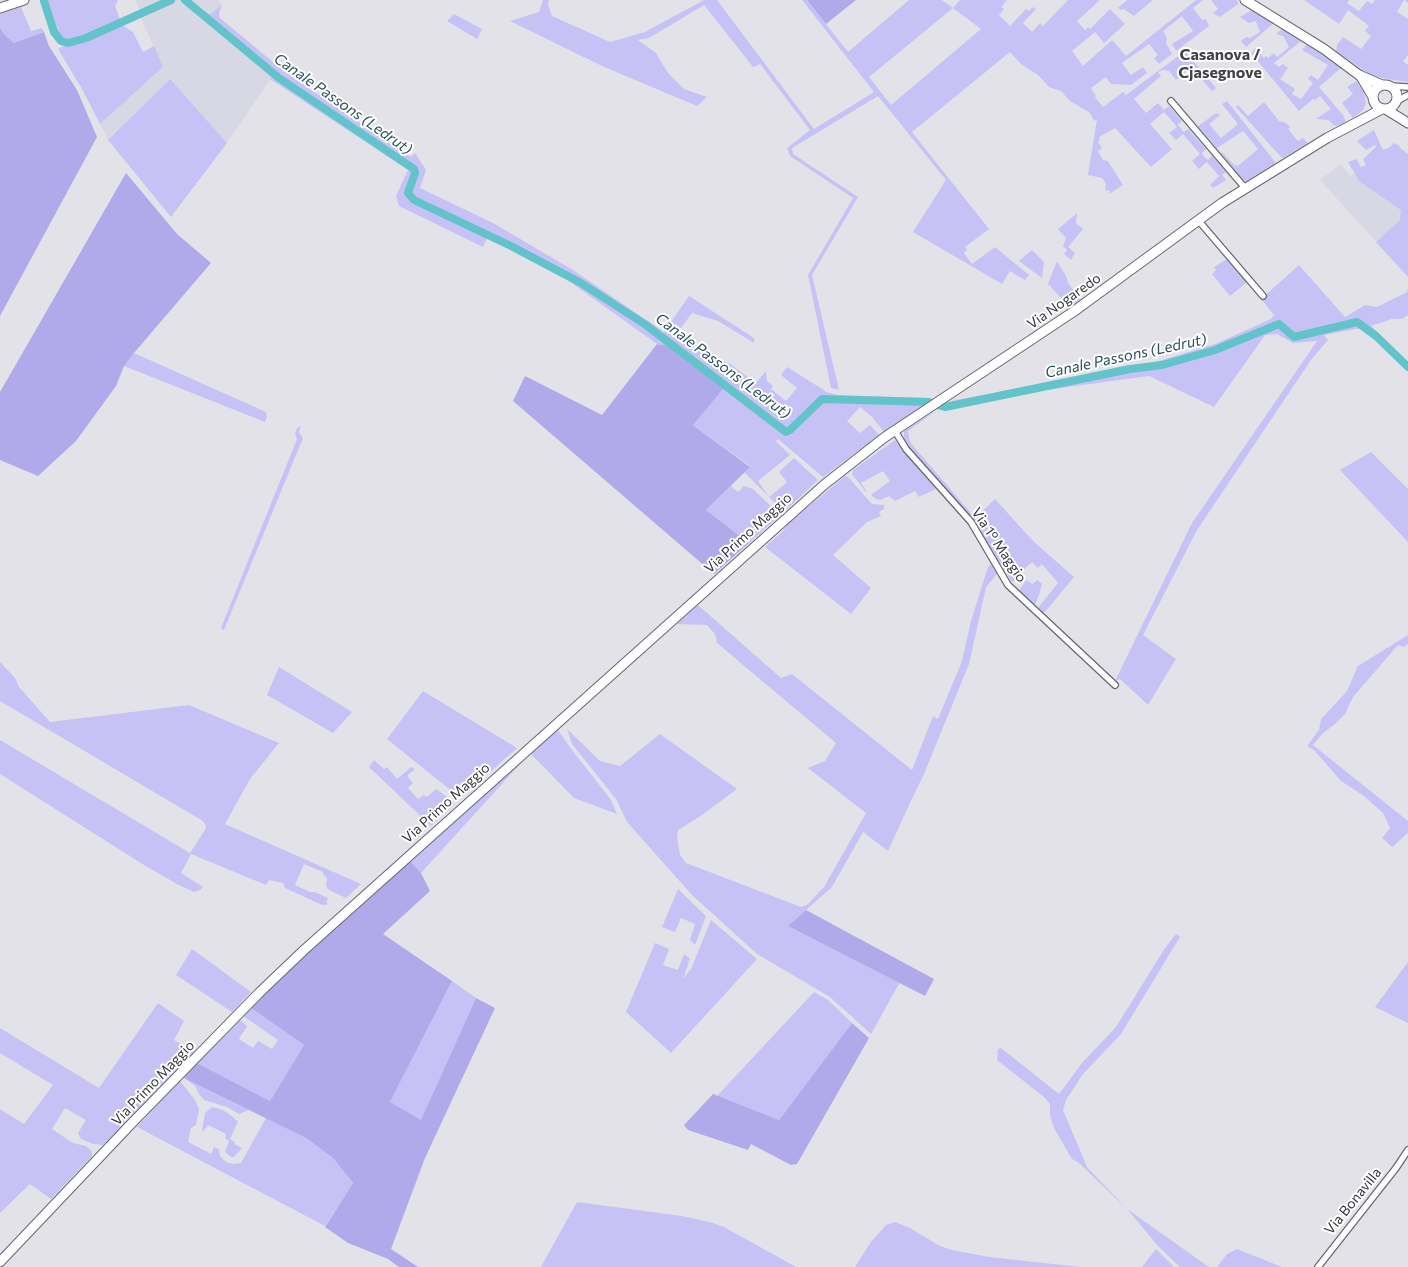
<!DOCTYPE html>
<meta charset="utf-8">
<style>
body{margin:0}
canvas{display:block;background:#e3e2e8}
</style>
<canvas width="1408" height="1267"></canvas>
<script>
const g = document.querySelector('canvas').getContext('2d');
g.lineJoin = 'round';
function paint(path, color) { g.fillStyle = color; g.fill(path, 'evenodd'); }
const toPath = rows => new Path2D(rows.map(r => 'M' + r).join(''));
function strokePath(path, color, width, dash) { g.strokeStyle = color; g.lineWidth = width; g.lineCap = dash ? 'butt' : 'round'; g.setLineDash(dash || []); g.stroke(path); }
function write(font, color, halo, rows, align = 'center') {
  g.font = font + ' Commissioner,sans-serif'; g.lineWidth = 4; g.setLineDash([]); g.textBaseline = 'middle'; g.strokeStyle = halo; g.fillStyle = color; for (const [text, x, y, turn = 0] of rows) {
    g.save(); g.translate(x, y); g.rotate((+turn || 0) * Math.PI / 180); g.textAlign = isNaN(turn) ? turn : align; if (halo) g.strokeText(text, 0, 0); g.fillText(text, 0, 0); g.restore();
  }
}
paint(toPath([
 [135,0,219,0,222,5,203,19,272,77,227,143,170,79,108,140,100,124,163,67,140,16,140,11],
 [1341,164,1350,176,1355,173,1358,178,1408,210,1408,277,1320,180]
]), '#d8d7e4');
paint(toPath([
 [46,0,118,0,115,6,122,25,133,32,143,52,154,46,163,67,100,124,82,89,58,49,66,45,65,39,60,35],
 [543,0,549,0,548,4,552,16,610,42,645,32,704,0,717,0,814,129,874,92,802,0,807,0,848,52,909,0,942,0,953,8,960,0,1007,0,1001,7,1004,9,999,15,1010,26,1026,9,1029,11,1033,7,1036,9,1023,23,1032,32,1040,23,1043,26,1068,0,1100,0,1077,21,1085,30,1088,27,1090,29,1110,9,1125,24,1104,43,1095,32,1072,51,1083,66,1112,40,1126,56,1196,0,1203,0,1193,8,1202,20,1206,19,1209,26,1176,51,1172,44,1193,31,1182,16,1163,31,1167,38,1166,43,1172,54,1159,64,1154,58,1158,55,1149,44,1122,63,1131,75,1143,67,1147,73,1131,85,1111,84,1106,77,1091,88,1096,96,1095,97,1103,107,1123,92,1126,95,1185,51,1216,88,1212,91,1191,67,1176,80,1169,71,1163,70,1158,72,1161,76,1134,99,1146,113,1158,103,1164,110,1169,106,1182,121,1178,125,1184,132,1188,129,1206,149,1202,153,1204,157,1208,160,1212,156,1226,172,1222,175,1226,180,1213,188,1210,185,1219,176,1207,162,1199,169,1192,161,1200,154,1183,134,1176,140,1169,133,1177,127,1164,112,1150,124,1172,149,1151,167,1115,128,1099,137,1100,140,1098,142,1102,148,1098,151,1103,160,1108,161,1123,185,1109,194,1110,191,1105,190,1106,184,1102,178,1088,175,1097,119,1094,121,1090,113,1070,101,1061,91,1049,87,1038,75,1021,64,1010,52,912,132,989,229,965,247,967,250,964,253,972,264,995,247,1029,275,1025,280,1010,271,1002,284,913,232,946,180,878,96,792,148,793,154,858,197,812,275,839,390,831,388,808,275,853,198,790,156,787,148,810,130,760,64,753,67,704,5,649,38,638,40,656,53,668,73,684,89,707,97,697,106,602,66,510,21,539,12],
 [953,8,981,29,891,105,869,77],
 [1127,0,1153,0,1134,16,1124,9,1121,10,1118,8],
 [1211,0,1235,0,1238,1,1238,4,1220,17,1213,13,1218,9],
 [1304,0,1349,0,1347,3,1359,11,1367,1,1372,4,1375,0,1408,0,1408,3,1404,0,1397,12,1408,19,1408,55,1403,61,1408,65,1408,82,1381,78,1369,74,1336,51,1337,45,1343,37,1361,49,1371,36,1365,31,1369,26,1348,10,1339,24],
 [222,5,219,13,220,18,285,72,411,157,415,153,426,170,420,188,493,223,573,270,664,332,689,296,754,338,754,343,718,321,692,313,675,336,687,345,689,342,705,354,730,364,756,383,766,371,767,381,773,386,771,389,786,401,797,388,781,375,787,367,827,392,837,395,929,398,933,401,884,432,872,417,860,407,847,421,860,433,870,425,879,435,823,477,778,439,776,441,790,455,758,481,769,497,787,482,779,472,794,458,818,480,784,512,744,472,750,466,692,424,727,383,669,340,664,345,657,344,573,284,566,273,560,275,541,264,487,238,483,247,399,206,396,196,408,170,270,79,271,77,203,19],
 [21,7,31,31,42,28,44,32,14,43,4,34,0,28,0,14],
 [1252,10,1274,23,1246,47,1241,41,1246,37,1250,38,1260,32,1256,21,1249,23,1240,17],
 [454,14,482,29,477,39,447,21],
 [1282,29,1301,41,1274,63,1279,67,1283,64,1288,68,1280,79,1295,89,1292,94,1301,99,1313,83,1308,79,1311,75,1318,80,1328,65,1302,50,1307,44,1341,68,1319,87,1343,115,1346,122,1337,126,1333,125,1329,120,1316,119,1331,109,1320,96,1315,100,1313,99,1299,111,1251,53,1256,48,1264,58,1266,56,1268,58,1274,53,1277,57,1289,47,1283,36,1276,34],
 [170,79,227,143,171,217,108,140],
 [1356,81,1364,92,1366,104,1363,110,1353,118,1342,103,1353,94,1347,87],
 [1227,101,1276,163,1245,182,1221,153,1222,152,1235,166,1236,165,1238,166,1258,149,1243,131,1217,148,1198,126,1216,113,1220,115,1209,124,1221,138,1237,125,1237,123,1222,104],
 [1264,102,1279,121,1286,123,1290,127,1288,129,1298,141,1303,138,1308,143,1283,158,1281,157,1236,107,1238,105,1248,116],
 [1374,130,1383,150,1390,147,1394,143,1400,146,1399,147,1408,154,1408,277,1376,242,1400,220,1401,210,1359,181,1348,162,1356,159,1361,167,1366,165,1363,159,1376,147,1375,145,1366,150,1357,141],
 [1077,213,1076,223,1083,229,1068,247,1075,253,1071,260,1064,254,1067,250,1063,246,1066,238,1058,229],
 [1032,250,1044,262,1042,278,1019,261],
 [1227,259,1247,282,1230,296,1212,274,1216,270,1214,267],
 [1057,261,1066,276,1068,283,1081,300,1073,305,1067,304,1048,284],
 [1299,265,1345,317,1365,305,1377,307,1407,292,1408,287,1408,315,1402,319,1392,319,1371,326,1408,362,1408,369,1373,336,1362,328,1324,335,1328,340,1311,360,1197,530,1143,635,1176,659,1148,705,1120,679,1115,681,1192,523,1317,341,1293,343,1277,334,1265,335,1214,407,1149,376,1046,390,937,410,908,431,910,442,975,518,995,499,1033,541,1074,577,1044,613,1038,608,1058,583,1042,564,1038,568,1032,562,1020,573,1022,576,1012,582,972,521,907,445,904,439,904,431,951,401,1152,363,1215,344,1271,319,1274,315,1261,299],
 [134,353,266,412,267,417,265,422,124,366],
 [301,426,299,432,303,438,224,630,221,628,297,439,295,434,297,428],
 [895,440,936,489,919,497,915,491,895,501,889,496,880,500,876,499,871,495,890,481,883,471,861,483,867,492,865,491,852,474,853,470],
 [1371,452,1408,489,1408,542,1340,470],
 [845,476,848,477,872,504,884,505,884,509,879,512,881,516,867,522,833,555,871,588,851,614,765,547,782,532,789,523],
 [731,486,738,492,744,486,753,489,775,510,777,518,749,543,706,510],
 [991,564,997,574,986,587,969,664,924,774,910,803,888,851,863,832,832,887,788,926,900,982,871,1034,830,997,757,954,692,895,627,822,616,799,572,744,567,729,600,761,620,766,660,734,737,789,699,817,678,830,677,837,680,855,686,863,801,907,807,905,824,887,866,813,808,768,825,761,836,743,717,643,715,634,707,625,677,624,698,605,781,678,792,674,912,770,933,716,938,719,962,661,971,621,988,567],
 [1026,580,1033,584,1037,580,1042,584,1039,595,1035,605,1019,591],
 [1408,635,1408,644,1404,647,1398,645,1353,697,1345,714,1335,724,1322,734,1313,745,1408,821,1408,833,1392,847,1382,838,1390,828,1383,813,1364,796,1341,781,1314,750,1307,746,1319,730,1321,719,1347,691,1358,666],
 [0,662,15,678,19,687,50,722,189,705,279,743,250,779,225,824,361,884,346,898,329,890,326,886,327,878,323,874,323,872,304,864,295,885,310,892,315,892,328,898,326,903,329,904,322,905,285,888,283,883,269,880,266,885,191,854,181,873,203,887,200,890,194,892,177,884,144,865,0,774,0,740,190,853,205,830,206,826,203,821,0,701],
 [279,667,352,712,333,733,267,695],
 [423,691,517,748,462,797,459,797,387,739],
 [558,730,569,746,611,800,617,814,574,798,530,753,421,873,410,861,530,753,555,731],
 [374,760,384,769,387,767,397,779,411,767,415,769,408,775,408,777,413,783,408,788,418,799,424,795,427,797,436,789,454,802,454,805,431,826,369,767],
 [678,889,706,916,695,945,690,940,695,924,681,918,675,932,662,927],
 [711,920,757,959,671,1053,626,1012,655,943,669,949,663,965,678,970,684,954,690,959,683,979,691,969],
 [1176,934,1180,937,1121,1034,1083,1074,1066,1100,1063,1110,1087,1167,1127,1209,1209,1267,1180,1267,1159,1247,1127,1209,1078,1162,1072,1159,1054,1128,1050,1116,1050,1104,1044,1097,997,1060,998,1049,1001,1048,1059,1094,1082,1063,1116,1027,1165,948],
 [192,949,251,992,232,1012,176,975],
 [1408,962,1408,1023,1375,1007],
 [452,981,476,998,421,1121,390,1102],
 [814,992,828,1000,852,1023,779,1120,717,1096],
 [158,1003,184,1021,174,1040,194,1052,103,1145,93,1144,81,1139,78,1133,86,1120,65,1108,52,1129,73,1143,86,1146,92,1151,92,1156,51,1199,30,1184,0,1213,0,1109,24,1124,53,1085,0,1053,0,1028,99,1088],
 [251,1008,304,1045,270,1101,197,1063,240,1020,247,1026,239,1039,253,1048,258,1041,272,1049,278,1040,243,1016],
 [184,1078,249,1110,239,1114,227,1107,204,1100,199,1094,195,1086],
 [180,1081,195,1100,199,1109,196,1125,191,1128,188,1142,211,1154,214,1147,219,1149,220,1156,226,1162,233,1164,241,1163,266,1118,306,1138,333,1158,353,1183,325,1226,137,1127],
 [212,1107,223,1110,233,1117,238,1122,230,1139,235,1142,234,1144,242,1148,234,1157,231,1157,225,1152,229,1141,225,1138,226,1134,208,1125,204,1131,202,1131,205,1113],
 [577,1202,682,1216,713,1223,724,1227,796,1267,541,1267],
 [895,1222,910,1228,940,1246,952,1250,989,1257,1080,1267,855,1267,871,1242,886,1225],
 [1156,1249,1174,1267,1142,1267],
 [1237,1249,1282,1267,1217,1267,1227,1254]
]), '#c7c2f6');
paint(toPath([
 [807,0,856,0,826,24],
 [0,28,4,34,14,43,44,32,49,46,77,90,97,137,0,316],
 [126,173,177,234,211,263,134,353,124,366,116,386,76,441,38,476,0,460,0,392],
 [669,340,727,384,693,425,750,467,706,510,749,543,714,574,513,401,525,376,602,415,657,344,664,345],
 [410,861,421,873,430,891,383,934,452,981,390,1102,421,1120,476,998,495,1008,425,1158,391,1249,418,1267,399,1267,388,1259,348,1243,325,1227,353,1183,333,1158,306,1138,184,1078,197,1063,270,1101,304,1045,251,1008,304,955],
 [806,910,934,979,925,996,788,926],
 [852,1023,869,1038,797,1164,791,1165,751,1144,748,1150,688,1130,684,1125,713,1094,779,1120]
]), '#b1aaea');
strokePath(toPath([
 [185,0,279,78,414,169,415,173,408,193,414,200,511,246,581,283,646,325,786,432,790,430,822,399,929,402,945,407,1130,369,1162,365,1215,350,1279,324,1294,337,1357,322,1376,336,1408,367],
 [44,1,54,32,61,41,68,43,86,38,171,0]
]), '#63c3cb', 8);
const street = toPath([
 [1390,86,1408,87],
 [1171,101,1245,188],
 [1397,101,1408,95],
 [1198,220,1263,296],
 [895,431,906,449,971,522,1008,585,1115,685],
 [1318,1267,1396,1168,1408,1150]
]);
const secondary = toPath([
 [1245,0,1324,49,1359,75,1382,85],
 [0,8,24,0],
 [1360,75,1373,97],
 '1373 97a12 12 0 1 1 24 0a12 12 0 1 1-24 0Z',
 [1387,110,1408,123],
 [0,1262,131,1124,259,993,304,950,825,484,885,437,1073,312,1222,203,1327,138,1382,109]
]);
strokePath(street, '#67676c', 8);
strokePath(secondary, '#67676c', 11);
strokePath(street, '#fff', 5.5);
strokePath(secondary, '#fff', 9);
write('14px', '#373639', '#fff', [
 ["Via Nogaredo",1064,301,-35],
 ["Via Primo Maggio",748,533,-42],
 ["Via 1° Maggio",999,545,56],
 ["Via Primo Maggio",446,803,-42],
 ["Via Primo Maggio",153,1083,-46],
 ["Via Bonavilla",1353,1201,-51]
]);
write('italic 15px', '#285357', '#fff', [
 ["Canale Passons (Ledrut)",343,104,35],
 ["Canale Passons (Ledrut)",1126,356,-12],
 ["Canale Passons (Ledrut)",723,366,37]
]);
write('bold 16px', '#424247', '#fff', [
 ["Casanova /",1220,55],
 ["Cjasegnove",1220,73]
]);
</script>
